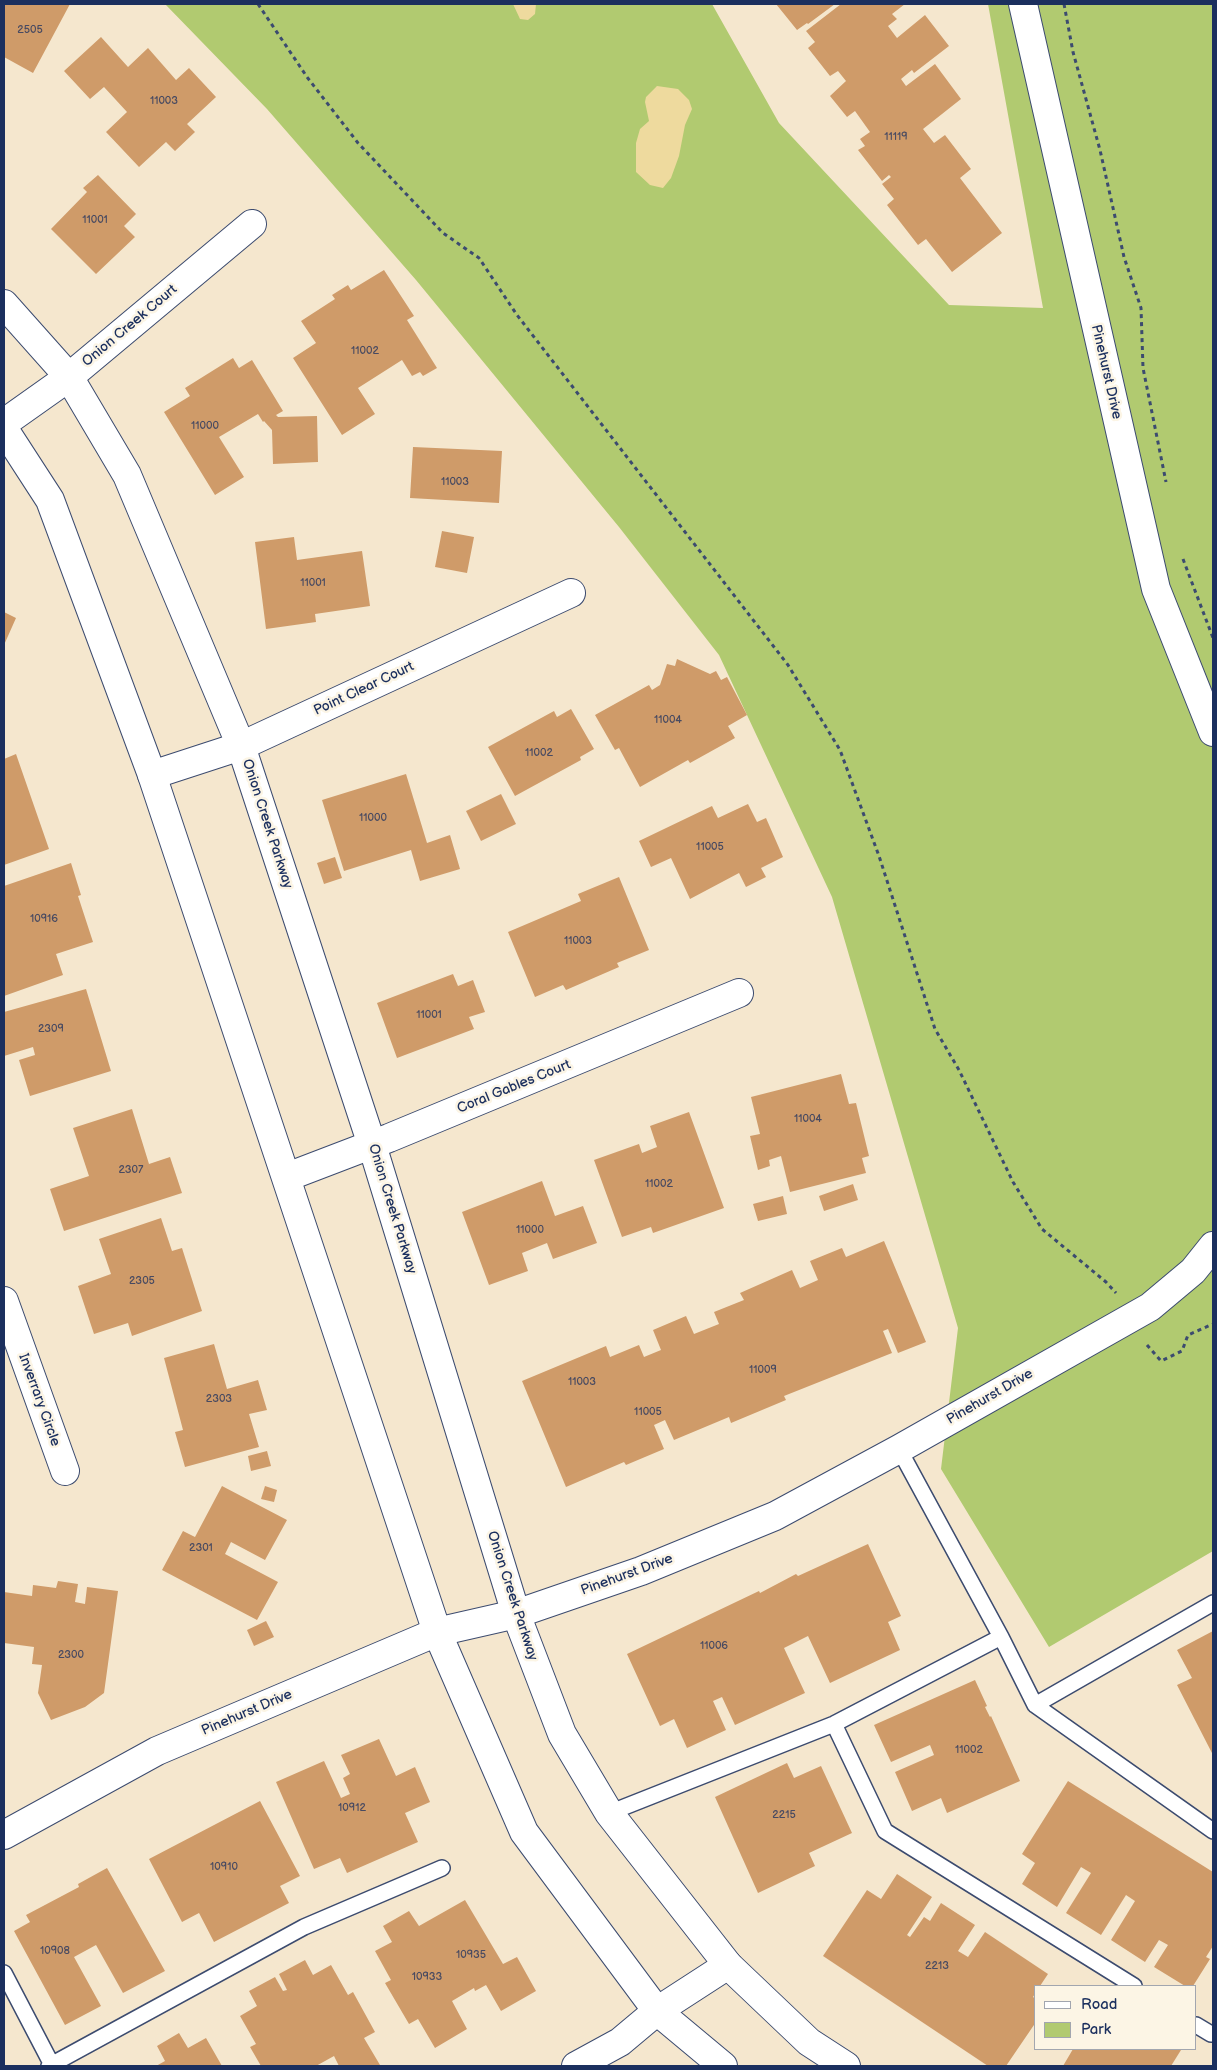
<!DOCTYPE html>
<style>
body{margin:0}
#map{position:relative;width:1217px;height:2070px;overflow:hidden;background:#f5e7ce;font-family:"Balsamiq Sans",sans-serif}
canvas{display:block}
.frame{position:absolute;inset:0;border:5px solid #1b2f5e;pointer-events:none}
.legend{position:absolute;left:1034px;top:1985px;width:162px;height:65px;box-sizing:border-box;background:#fcf5e5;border:1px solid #a2a6af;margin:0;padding:6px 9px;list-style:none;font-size:15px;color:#1b2f5e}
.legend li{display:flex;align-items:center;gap:10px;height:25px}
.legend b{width:25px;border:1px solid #a2a6af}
</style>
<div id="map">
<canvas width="1217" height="2070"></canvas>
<div class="frame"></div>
<ul class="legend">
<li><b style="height:6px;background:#fff"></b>Road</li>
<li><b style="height:14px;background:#b1ca70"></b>Park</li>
</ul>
</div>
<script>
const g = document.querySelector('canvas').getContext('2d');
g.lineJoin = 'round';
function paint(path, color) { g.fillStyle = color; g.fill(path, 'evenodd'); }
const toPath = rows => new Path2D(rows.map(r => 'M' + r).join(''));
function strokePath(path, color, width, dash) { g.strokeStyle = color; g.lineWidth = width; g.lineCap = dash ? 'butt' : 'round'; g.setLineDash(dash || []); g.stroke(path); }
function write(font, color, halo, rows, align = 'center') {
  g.font = font + ' "Balsamiq Sans",sans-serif'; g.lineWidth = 5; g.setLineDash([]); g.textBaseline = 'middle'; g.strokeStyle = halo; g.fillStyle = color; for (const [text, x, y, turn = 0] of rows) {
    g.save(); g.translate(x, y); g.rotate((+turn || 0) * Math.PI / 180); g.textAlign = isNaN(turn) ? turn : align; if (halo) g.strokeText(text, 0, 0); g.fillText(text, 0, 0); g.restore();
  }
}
paint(toPath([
 [165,4,712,4,779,123,949,305,1043,308,988,4,1213,4,1213,1551,1049,1647,941,1469,958,1328,832,897,719,655,619,527,416,280,267,109]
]), '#b1ca70');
paint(toPath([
 [513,4,536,4,535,14,528,20,520,19],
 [657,86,678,89,689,100,692,109,685,125,679,156,671,178,663,188,650,185,636,172,636,143,640,129,649,121,645,102,646,97]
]), '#eeda9e');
paint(toPath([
 [4,4,70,4,33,73,4,57],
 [776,4,835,4,808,24,807,23,797,30],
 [841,4,905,4,892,14,897,19,888,26,897,38,925,15,949,46,914,73,912,70,901,79,906,86,935,64,961,99,923,129,934,143,945,135,971,169,960,178,1002,233,952,272,926,239,918,245,887,205,894,199,882,184,891,177,889,175,882,181,858,150,865,146,860,139,870,132,855,111,847,117,830,96,846,81,838,71,830,76,808,48,815,42,806,31],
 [101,37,128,67,148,48,176,80,189,68,216,97,187,124,195,132,175,151,166,142,139,167,106,132,127,112,104,87,90,99,64,71],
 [98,175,136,214,124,226,135,237,96,274,51,229,87,192,83,188],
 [384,270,414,316,407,320,437,368,423,376,420,372,412,376,402,360,358,388,375,414,342,435,293,358,316,343,301,321,335,299,332,295,348,285,351,290],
 [233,358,239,368,252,360,283,411,276,415,278,417,317,416,318,462,273,464,272,430,264,421,263,422,258,414,219,437,244,477,215,495,164,412,190,396,185,388],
 [413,447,502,451,499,503,410,498],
 [442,531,474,537,467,573,435,567],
 [294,537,297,560,362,551,370,606,315,614,316,622,266,629,255,542],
 [4,612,16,618,4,645],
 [677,659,710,674,716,671,721,680,727,677,747,715,728,726,735,738,690,763,688,760,640,787,619,748,615,750,595,715,649,685,652,690,660,685,667,664,675,666],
 [571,709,594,749,580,757,581,760,515,796,488,747,554,711,557,717],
 [16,754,49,849,4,865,4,759],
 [406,774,427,843,450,835,460,869,420,881,411,850,344,871,322,800],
 [501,794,516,824,481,841,466,811],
 [748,804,757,822,766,818,783,857,761,868,766,877,746,887,739,873,690,899,671,858,651,867,639,841,712,806,718,818],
 [335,857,342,878,324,884,317,863],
 [71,863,81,895,78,896,93,942,56,954,63,975,4,996,4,886],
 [619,877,649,950,617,963,619,967,566,990,563,985,535,997,508,932,581,901,578,894],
 [453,974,458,986,473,980,485,1012,469,1017,474,1029,397,1058,377,1003],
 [86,989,111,1071,30,1096,19,1060,35,1055,33,1047,4,1056,4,1012],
 [841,1074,849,1104,856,1103,869,1156,862,1158,866,1173,790,1192,781,1156,769,1160,770,1166,758,1170,750,1136,760,1134,751,1097],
 [132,1109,149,1164,170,1157,182,1193,64,1231,50,1189,89,1176,73,1128],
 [689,1112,724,1208,653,1233,651,1227,622,1237,594,1160,639,1144,642,1153,657,1147,650,1126],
 [542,1181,555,1216,583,1206,597,1243,553,1259,547,1243,522,1253,528,1271,489,1285,462,1212],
 [853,1184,858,1200,824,1211,819,1196],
 [783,1196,787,1214,758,1221,753,1204],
 [161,1218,172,1251,182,1248,202,1311,132,1336,128,1323,94,1334,78,1286,111,1274,99,1239],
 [884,1241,926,1342,898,1353,888,1329,883,1331,892,1353,784,1396,786,1400,731,1423,729,1417,674,1440,665,1420,654,1425,664,1449,626,1465,624,1462,566,1487,522,1381,606,1346,610,1357,639,1345,644,1357,661,1350,653,1330,686,1316,694,1334,719,1324,714,1312,744,1300,740,1293,792,1270,800,1288,818,1280,810,1261,842,1248,846,1257],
 [214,1344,227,1389,258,1380,267,1410,249,1414,259,1447,185,1467,175,1432,183,1430,164,1358],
 [267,1451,271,1466,251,1471,248,1456],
 [222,1486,287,1520,265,1560,231,1542,225,1554,278,1582,257,1620,162,1570,183,1531,195,1537],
 [265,1486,277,1490,274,1502,261,1499],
 [868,1544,901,1616,888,1622,900,1650,830,1683,808,1636,784,1648,805,1693,735,1725,722,1697,713,1701,726,1730,687,1748,674,1719,660,1726,627,1654,759,1591,760,1593,796,1574,798,1576],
 [58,1581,78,1584,75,1602,85,1604,87,1587,118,1591,104,1693,85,1707,51,1720,38,1693,42,1665,32,1664,34,1647,4,1643,4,1592,32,1596,33,1585,56,1588],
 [266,1621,274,1637,254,1646,247,1630],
 [1213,1631,1213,1755,1177,1685,1192,1678,1177,1650],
 [975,1680,987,1706,985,1707,990,1717,991,1716,1020,1781,947,1813,941,1798,912,1811,895,1772,934,1755,930,1745,891,1762,874,1725],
 [379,1739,396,1776,415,1767,430,1802,405,1813,418,1842,347,1873,340,1858,314,1869,276,1782,324,1761,341,1798,350,1794,343,1778,350,1774,341,1755],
 [787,1763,794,1778,821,1766,852,1833,809,1853,815,1866,758,1893,715,1797],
 [1068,1781,1213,1872,1213,1946,1206,1957,1210,1959,1193,1986,1185,1986,1154,1967,1168,1945,1159,1940,1145,1962,1111,1940,1135,1901,1126,1895,1101,1935,1066,1913,1091,1873,1081,1867,1057,1907,1022,1884,1035,1863,1022,1854],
 [260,1801,300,1876,280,1886,289,1903,214,1942,199,1913,182,1922,149,1859],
 [107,1868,165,1971,123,1993,96,1945,74,1957,101,2006,65,2025,14,1931,30,1922,26,1915,79,1887,78,1884],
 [897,1874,932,1897,907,1935,910,1937,924,1917,930,1921,941,1903,975,1925,958,1951,968,1957,985,1932,1048,1974,1040,1986,1036,1986,1036,1992,1033,1997,1036,1999,1036,2022,1006,2066,988,2066,823,1956,867,1890,881,1899],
 [465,1900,503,1964,517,1957,536,1991,501,2011,486,1985,475,1991,474,1988,452,2001,467,2029,435,2048,418,2019,409,2024,385,1983,391,1980,375,1951,392,1942,383,1926,409,1911,419,1926],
 [305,1960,313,1975,331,1965,348,1995,353,1992,375,2032,364,2038,380,2065,339,2066,334,2056,316,2066,261,2066,250,2047,256,2044,240,2016,257,2006,249,1991,275,1977,283,1991,287,1990,279,1974],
 [179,2033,188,2048,206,2038,222,2066,156,2066,165,2061,157,2046],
 [1073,2049,1178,2049,1181,2050,1171,2066,1063,2066]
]), '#cf9b69');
const lane = toPath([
 [899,1449,1001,1637,1035,1705,1213,1603],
 [1035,1705,1213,1831],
 [834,1724,885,1831,1134,1986],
 [609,1813,834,1724,1001,1637],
 [4,1973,52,2065],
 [1196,2025,1211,2034],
 [49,2066,304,1927,442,1868]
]);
const street = toPath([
 [1023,4,1156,589,1213,732],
 [4,423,69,377,252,224],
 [152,775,241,746,571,593],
 [287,1177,389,1138,739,993],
 [4,1301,65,1471],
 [4,1835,157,1751,437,1632,516,1614,641,1571,775,1516,899,1449,1150,1307,1193,1271,1213,1246],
 [576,2066,620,2042,657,2011,728,1965]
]);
const secondary = toPath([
 [4,304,69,377,127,475,241,746,372,1145,516,1614,562,1734,609,1813,728,1965,809,2042,846,2066],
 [4,429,50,500,152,775,437,1632,524,1832,657,2011,723,2066]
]);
strokePath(lane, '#3c4b6f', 18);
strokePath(street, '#3c4b6f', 30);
strokePath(secondary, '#3c4b6f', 30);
strokePath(toPath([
 [258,4,307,77,358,143,443,233,479,258,517,315,788,665,840,750,879,856,935,1029,959,1070,1013,1182,1042,1229,1106,1282,1116,1293],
 [1064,4,1073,52,1100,150,1124,257,1141,308,1143,368,1166,482],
 [1183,559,1213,638],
 [1147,1345,1161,1361,1182,1351,1188,1335,1213,1324]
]), '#3c4b6f', 3, [4, 4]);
strokePath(lane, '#fff', 15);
strokePath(street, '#fff', 28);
strokePath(secondary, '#fff', 28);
write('11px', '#484a61', null, [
 ["2505",30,30],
 ["11003",164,101],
 ["11119",896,137],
 ["11001",95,220],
 ["11002",365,351],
 ["11000",205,426],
 ["11003",455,482],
 ["11001",313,583],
 ["11004",668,720],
 ["11002",539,753],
 ["11000",373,818],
 ["11005",710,847],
 ["10916",44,919],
 ["11003",578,941],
 ["11001",429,1015],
 ["2309",51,1029],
 ["11004",808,1119],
 ["2307",131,1170],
 ["11002",659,1184],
 ["11000",530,1230],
 ["2305",142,1281],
 ["11009",763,1370],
 ["11003",582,1382],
 ["2303",219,1399],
 ["11005",648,1412],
 ["2301",201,1548],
 ["11006",714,1646],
 ["2300",71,1655],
 ["11002",969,1750],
 ["10912",352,1808],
 ["2215",784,1815],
 ["10910",224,1867],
 ["10908",55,1951],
 ["10935",471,1955],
 ["2213",937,1966],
 ["10933",427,1977]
]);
write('14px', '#1b2f5e', '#fcf5e5', [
 ["Onion Creek Court",130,326,-40],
 ["Pinehurst Drive",1106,372,77],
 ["Point Clear Court",364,689,-25],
 ["Onion Creek Parkway",267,824,72],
 ["Coral Gables Court",514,1087,-22],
 ["Onion Creek Parkway",392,1209,73],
 ["Pinehurst Drive",990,1397,-30],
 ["Inverrary Circle",39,1400,70],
 ["Pinehurst Drive",627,1575,-20],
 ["Onion Creek Parkway",512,1596,72],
 ["Pinehurst Drive",247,1713,-23]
]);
</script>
